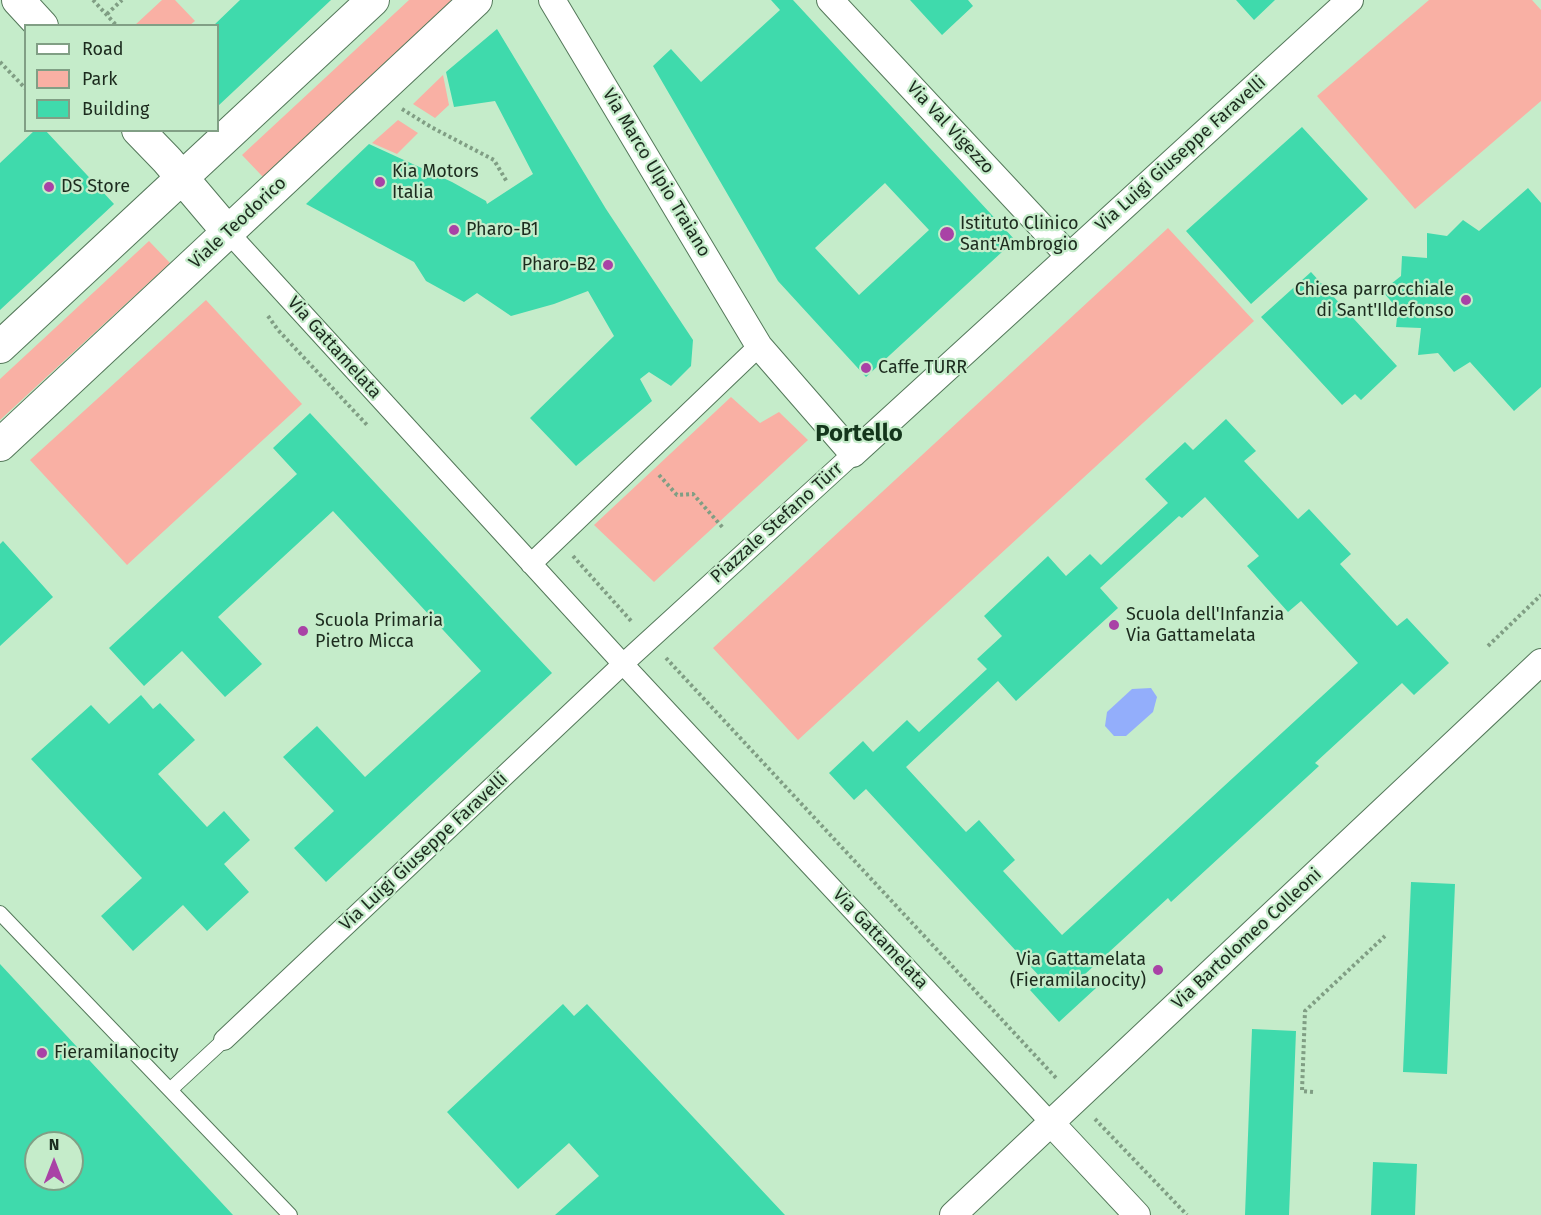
<!DOCTYPE html>
<meta charset="utf-8">
<style>
body{margin:0}
#map{position:relative;width:1541px;height:1215px;overflow:hidden;background:#c5ecca;font-family:"Fira Sans",sans-serif}
canvas{display:block}
.legend{position:absolute;left:24px;top:24px;width:195px;height:108px;box-sizing:border-box;background:#c5ecca;border:2px solid #819f85;margin:0;padding:8px 10px;list-style:none;font-size:18px;color:#1c2b1e}
.legend li{display:flex;align-items:center;gap:12px;height:30px}
.legend b{width:30px;border:2px solid #819f85}
.north{position:absolute;left:24px;top:1131px;width:60px;height:60px;box-sizing:border-box;background:#c5ecca;border:2px solid #819f85;border-radius:50%;rotate:0deg;font-size:16px;font-weight:700;line-height:24px;text-align:center;color:#1c2b1e}
.north::after{content:'';display:block;margin:auto;width:21px;height:27px;background:#a942a6;clip-path:polygon(50% 0,100% 100%,50% 72%,0 100%)}
</style>
<div id="map">
<canvas width="1541" height="1215"></canvas>
<ul class="legend">
<li><b style="height:8px;background:#fff"></b>Road</li>
<li><b style="height:16px;background:#f9b0a4"></b>Park</li>
<li><b style="height:16px;background:#3fdaac"></b>Building</li>
</ul>
<div class="north">N</div>
</div>
<script>
const g = document.querySelector('canvas').getContext('2d');
g.lineJoin = 'round';
function paint(path, color) { g.fillStyle = color; g.fill(path, 'evenodd'); }
const toPath = rows => new Path2D(rows.map(r => 'M' + r).join(''));
function strokePath(path, color, width, dash) { g.strokeStyle = color; g.lineWidth = width; g.lineCap = dash ? 'butt' : 'round'; g.setLineDash(dash || []); g.stroke(path); }
function write(font, color, halo, rows, align = 'center') {
  g.font = font + ' "Fira Sans",sans-serif'; g.lineWidth = 4.5; g.setLineDash([]); g.textBaseline = 'middle'; g.strokeStyle = halo; g.fillStyle = color; for (const [text, x, y, turn = 0] of rows) {
    g.save(); g.translate(x, y); g.rotate((+turn || 0) * Math.PI / 180); g.textAlign = isNaN(turn) ? turn : align; if (halo) g.strokeText(text, 0, 0); g.fillText(text, 0, 0); g.restore();
  }
}
paint(toPath([
 [162,0,175,0,195,21,190,25,135,25],
 [409,0,453,0,263,177,242,155],
 [1429,0,1532,0,1541,10,1541,101,1415,209,1317,96],
 [443,75,449,105,435,118,413,104],
 [398,120,418,133,397,154,372,143],
 [1168,228,1254,321,798,740,713,648],
 [149,241,170,263,0,420,0,379],
 [206,300,302,404,127,565,30,460],
 [731,397,760,423,779,412,808,440,654,582,594,525]
]), '#f9b0a4');
paint(toPath([
 [1151,688,1157,697,1153,712,1126,736,1114,736,1105,726,1107,712,1132,689]
]), '#93aefb');
paint(toPath([
 [240,0,331,0,218,106,218,26,213,26],
 [771,0,793,0,1015,240,866,377,778,281,653,66,671,49,701,82,780,10],
 [885,183,929,230,859,295,815,248],
 [910,0,968,0,973,6,942,35],
 [1236,0,1275,0,1254,20],
 [497,29,606,209,693,340,691,366,671,386,649,372,640,379,652,401,576,466,530,418,614,336,588,291,554,304,511,316,477,293,464,302,426,281,414,262,306,204,369,144,452,182,486,201,487,204,533,174,495,101,454,107,446,72],
 [1302,127,1368,199,1251,304,1186,231],
 [35,130,45,130,114,204,0,310,0,163],
 [1528,188,1541,203,1541,387,1514,411,1470,362,1454,372,1438,353,1418,355,1421,328,1396,327,1398,309,1382,291,1401,276,1402,256,1427,258,1427,233,1447,236,1463,220,1479,231],
 [1311,272,1397,366,1361,400,1355,394,1342,405,1261,317],
 [310,413,552,673,326,882,294,848,334,811,283,757,317,726,365,777,481,671,333,511,218,617,262,664,225,697,182,651,144,686,109,648,297,474,273,448],
 [1226,419,1256,451,1244,461,1298,519,1309,509,1351,554,1340,564,1397,626,1407,618,1449,663,1414,695,1402,683,1315,763,1319,766,1171,902,1168,898,1084,975,1096,988,1059,1022,1030,990,1042,979,866,789,854,800,829,773,863,741,873,752,907,720,919,732,987,669,977,659,1002,636,984,616,1048,556,1066,576,1090,554,1101,565,1168,503,1145,479,1185,442,1193,450],
 [1205,497,1259,556,1247,566,1288,612,1301,601,1358,663,1062,935,1003,871,1015,860,979,820,966,832,906,767,998,681,1016,701,1118,608,1100,588,1179,516,1182,518],
 [3,541,53,597,0,646,0,544],
 [141,695,153,709,160,703,195,740,158,774,207,827,224,811,250,840,224,864,249,892,207,931,183,905,133,951,101,916,142,878,31,759,91,705,109,724],
 [1411,882,1455,884,1447,1074,1403,1072],
 [0,964,233,1215,0,1215],
 [36,1143,72,1143,72,1179,36,1179],
 [563,1004,574,1016,587,1004,785,1215,555,1215,599,1176,569,1143,518,1189,447,1112],
 [1252,1029,1296,1031,1289,1215,1245,1215],
 [1373,1162,1417,1164,1415,1215,1371,1215]
]), '#3fdaac');
const service = toPath([
 [0,913,290,1215],
 [170,1090,224,1040]
]);
const pedestrian = toPath([
 [228,232,623,664,1051,1123],
 [531,564,759,346],
 [224,1040,623,664,853,454]
]);
const minor = toPath([
 [552,0,759,346,853,454,1350,0],
 [830,0,1069,256],
 [1051,1123,1137,1215],
 [953,1215,1541,662]
]);
const tertiary = toPath([
 [18,0,42,26],
 [138,130,167,160,228,232],
 [0,347,373,0],
 [0,445,476,0]
]);
strokePath(service, '#54785a', 16);
strokePath(pedestrian, '#54785a', 22);
strokePath(minor, '#54785a', 28);
strokePath(tertiary, '#54785a', 34);
strokePath(toPath([
 [93,0,117,26],
 [107,14,122,0],
 [0,62,26,89],
 [402,109,431,127,494,160,507,182],
 [268,316,278,330,368,426],
 [659,475,677,495,693,494,724,529],
 [573,556,632,622],
 [1488,646,1541,595],
 [666,658,1057,1079],
 [1313,1092,1302,1091,1305,1011,1385,936],
 [1095,1119,1187,1215]
]), '#809e84', 4, [3, 3]);
strokePath(service, '#fff', 14);
strokePath(pedestrian, '#fff', 20);
strokePath(minor, '#fff', 26);
strokePath(tertiary, '#fff', 32);
for (const [x, y, r, color] of [
 [380,182,6,"#a942a6"],
 [49,187,6,"#a942a6"],
 [454,230,6,"#a942a6"],
 [947,234,8,"#a942a6"],
 [608,265,6,"#a942a6"],
 [1466,300,6,"#a942a6"],
 [866,368,6,"#a942a6"],
 [1114,625,6,"#a942a6"],
 [303,631,6,"#a942a6"],
 [1158,970,6,"#a942a6"],
 [42,1053,6,"#a942a6"]
]) { const dot = new Path2D(); dot.arc(x, y, r, 0, 2 * Math.PI); g.fillStyle = color; g.fill(dot); strokePath(dot, '#c5ecca', 2); }
write('18px', '#1c2b1e', '#c5ecca', [
 ["Via Val Vigezzo",950,128,47],
 ["Via Luigi Giuseppe Faravelli",1181,154,-42],
 ["Via Marco Ulpio Traiano",656,173,59],
 ["Viale Teodorico",238,223,-43],
 ["Via Gattamelata",334,348,48],
 ["Piazzale Stefano Türr",777,523,-42],
 ["Via Luigi Giuseppe Faravelli",424,852,-43],
 ["Via Gattamelata",880,939,47],
 ["Via Bartolomeo Colleoni",1247,939,-43]
]);
write('18px', '#1c2b1e', '#c5ecca', [
 ["Kia Motors",392,172],
 ["Italia",392,193],
 ["DS Store",61,187],
 ["Istituto Clinico",960,224],
 ["Sant'Ambrogio",960,245],
 ["Pharo-B1",466,230],
 ["Pharo-B2",596,265,"right"],
 ["Chiesa parrocchiale",1454,290,"right"],
 ["di Sant'Ildefonso",1454,311,"right"],
 ["Caffe TURR",878,368],
 ["Scuola dell'Infanzia",1126,615],
 ["Via Gattamelata",1126,636],
 ["Scuola Primaria",315,621],
 ["Pietro Micca",315,642],
 ["Via Gattamelata",1146,960,"right"],
 ["(Fieramilanocity)",1146,981,"right"],
 ["Fieramilanocity",54,1053]
], 'left');
write('bold 24px', '#14361c', '#c5ecca', [
 ["Portello",859,434]
]);
</script>
